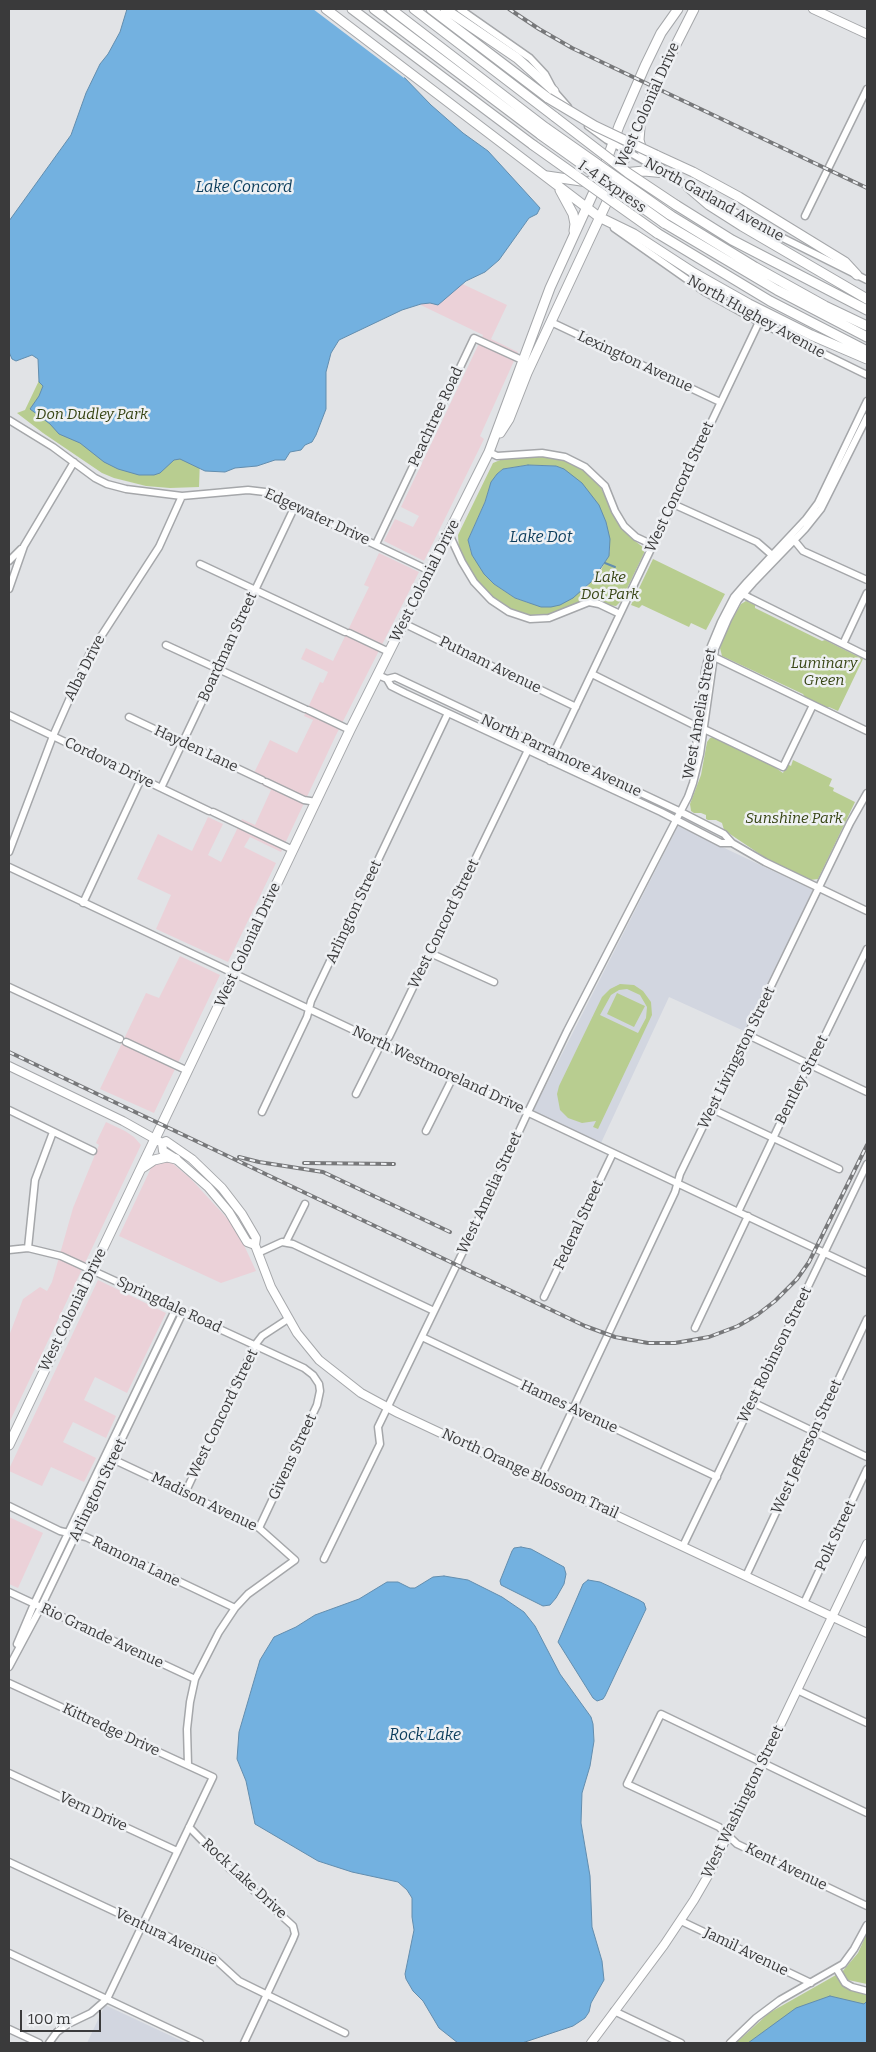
<!DOCTYPE html>
<style>
body{margin:0}
#map{position:relative;width:876px;height:2052px;overflow:hidden;background:#e1e3e6;font-family:Bitter,serif}
canvas{display:block}
.frame{position:absolute;inset:0;border:10px solid #3a3a3b;pointer-events:none}
.scale{position:absolute;left:20px;top:2010px;width:81px;height:22px;box-sizing:border-box;border:2px solid #3a3a3b;border-top:0;padding-left:6px;font-size:15px;line-height:18px;white-space:nowrap;color:#3a3a3b;-webkit-text-stroke:4px #eef0f3;paint-order:stroke}
</style>
<div id="map">
<canvas width="876" height="2052"></canvas>
<div class="frame"></div>
<div class="scale">100 m</div>
</div>
<script>
const g = document.querySelector('canvas').getContext('2d');
g.lineJoin = 'round';
function paint(path, color) { g.fillStyle = color; g.fill(path, 'evenodd'); }
const toPath = rows => new Path2D(rows.map(r => 'M' + r).join(''));
function strokePath(path, color, width, dash) { g.strokeStyle = color; g.lineWidth = width; g.lineCap = dash ? 'butt' : 'round'; g.setLineDash(dash || []); g.stroke(path); }
function write(font, color, halo, rows, align = 'center') {
  g.font = font + ' Bitter,serif'; g.lineWidth = 5; g.setLineDash([]); g.textBaseline = 'middle'; g.strokeStyle = halo; g.fillStyle = color; for (const [text, x, y, turn = 0] of rows) {
    g.save(); g.translate(x, y); g.rotate((+turn || 0) * Math.PI / 180); g.textAlign = isNaN(turn) ? turn : align; if (halo) g.strokeText(text, 0, 0); g.fillText(text, 0, 0); g.restore();
  }
}
paint(toPath([
 [435,271,507,305,491,339,518,352,480,436,484,439,424,561,384,541,395,519,413,527,419,516,401,507,483,335,402,296],
 [379,553,419,572,336,735,281,852,250,837,244,847,276,863,228,962,156,929,171,895,137,879,158,834,192,851,208,817,223,824,208,855,221,862,242,819,255,825,271,790,262,785,265,778,254,773,270,740,297,753,313,720,304,716,320,682,323,683,328,672,301,659,306,648,333,661,369,587,364,585],
 [180,956,220,975,154,1113,100,1089,146,993,159,998],
 [106,1122,125,1131,134,1137,141,1145,9,1423,9,1336,23,1299,40,1287,47,1291,52,1282,73,1208,99,1145,96,1143],
 [165,1160,172,1163,190,1178,236,1228,256,1271,221,1283,119,1236,151,1168,158,1162],
 [98,1280,166,1313,127,1393,95,1377,84,1400,116,1416,106,1438,73,1422,63,1442,96,1458,84,1482,51,1467,42,1486,9,1471,9,1469],
 [9,1517,43,1533,18,1588,9,1584]
]), '#ebd1d8');
paint(toPath([
 [678,826,813,890,744,1031,669,997,601,1143,533,1111],
 [105,2005,186,2043,87,2043]
]), '#d2d6e0');
paint(toPath([
 [54,349,200,459,199,487,170,488,146,486,114,478,102,473,43,433,17,413,25,410],
 [543,456,567,461,585,471,601,488,617,521,630,537,644,548,644,553,621,601,616,606,608,605,592,599,543,616,526,615,516,612,497,603,479,586,459,551,458,535,493,463,505,458],
 [528,465,556,466,606,522,610,551,602,568,586,588,529,603,515,598,494,584,472,555,468,540,485,502,488,492,497,474,503,469],
 [653,559,725,594,706,630,691,623,689,627,642,605,639,608,631,605],
 [746,601,755,605,755,608,822,641,825,640,863,659,838,711,829,707,826,707,805,697,803,694,722,656,720,648,729,625,741,604],
 [713,737,773,766,783,773,787,764,791,766,793,760,832,779,829,786,834,788,833,791,855,802,818,879,810,880,770,861,724,830,722,823,716,820,708,820,706,819,706,815,701,813,694,813,691,811,690,804,701,775,707,742,710,738],
 [620,984,634,985,643,991,651,1002,652,1015,598,1129,593,1127,596,1121,582,1123,568,1118,560,1110,557,1094,559,1086,602,997,610,989],
 [627,989,640,995,647,1007,646,1018,638,1033,600,1015,611,995,619,990],
 [617,993,645,1006,634,1027,607,1014],
 [867,1933,867,1984,848,1980,850,1984,842,1976,842,1972,858,1953],
 [836,1975,844,1985,867,1993,866,2004,771,2027,748,2043,736,2043,769,2013]
]), '#b8cd90');
const water = toPath([
 [127,9,325,9,400,73,431,105,463,133,488,151,540,208,537,214,529,218,499,260,485,272,466,281,438,305,430,303,421,304,402,310,339,340,331,353,326,372,326,409,316,435,312,442,305,445,301,450,290,452,285,460,275,460,257,466,235,468,225,472,205,471,180,459,174,460,160,473,154,475,139,475,118,469,104,462,80,443,59,434,50,424,30,409,39,396,43,386,39,382,38,359,32,355,16,361,12,359,9,352,9,221,71,135,86,93,100,64,108,54,120,32,127,9],
 [528,465,556,466,564,469,582,483,599,505,606,522,610,539,609,556,592,581,573,598,560,605,551,607,541,607,515,598,494,584,484,574,472,555,468,540,485,502,491,482,497,474,503,469,528,465],
 [521,1547,531,1549,564,1567,566,1574,564,1584,556,1598,550,1605,543,1606,501,1585,500,1581,512,1551,514,1548,521,1547],
 [444,1576,468,1580,502,1597,524,1612,535,1626,560,1674,591,1717,593,1724,594,1741,590,1766,582,1793,581,1823,590,1876,592,1927,602,1961,604,1980,591,2003,589,2012,585,2018,573,2026,522,2043,458,2043,439,2028,423,2001,413,1991,406,1979,405,1974,414,1930,412,1917,412,1898,407,1890,398,1882,352,1872,318,1861,255,1824,246,1781,237,1759,239,1732,260,1660,274,1637,296,1627,315,1615,359,1599,387,1582,398,1582,410,1588,415,1588,433,1577,444,1576],
 [588,1580,600,1582,639,1600,644,1603,646,1609,605,1696,603,1699,597,1701,593,1698,558,1642,583,1584,588,1580],
 [830,1996,864,2004,867,2001,867,2043,748,2043,796,2008,830,1996]
]);
paint(water, '#73b1e0');
strokePath(water, '#628dae', 1);
paint(toPath([
 [313,9,329,9,406,75,404,78]
]), '#e1e3e6');
strokePath(toPath([
 [605,563,615,567]
]), '#628dae', 2);
const minor = toPath([
 [460,9,530,58,545,74,554,91,568,107],
 [588,126,607,140,650,164],
 [663,171,691,188],
 [699,193,781,237,867,280],
 [805,216,867,89],
 [614,228,705,292,759,322,867,375],
 [551,322,720,402],
 [9,420,53,447,95,478,107,484,126,489,182,496,248,490,265,492,430,571],
 [489,452,497,456,542,453,565,457,585,467,605,486,615,511,624,526,636,537,653,545],
 [673,504,757,542,772,555],
 [449,534,462,562,474,582,491,600,509,612,530,619,549,618,589,602,599,604,620,614],
 [794,540,803,551,867,580],
 [376,544,474,338,522,360],
 [9,561,21,549],
 [200,564,345,632],
 [9,589,24,546,74,462],
 [743,591,743,594,750,598,867,656],
 [403,623,576,707],
 [349,633,389,652],
 [843,644,867,593],
 [166,645,305,709],
 [710,655,867,731],
 [592,674,698,727],
 [378,675,387,679,391,686,405,693,661,812,721,843,732,843],
 [387,679,395,677,679,811,724,834,732,843,765,862,867,911],
 [308,710,350,730],
 [9,715,209,811],
 [129,717,262,780],
 [704,729,783,767,813,705],
 [550,761,759,322],
 [694,764,705,671,711,646,721,622,734,597,747,582,806,519,818,503,867,401],
 [266,782,304,800,316,802],
 [161,788,295,506],
 [213,812,293,850],
 [9,852,53,736,89,655,159,547,182,496],
 [9,867,867,1273],
 [83,903,141,779],
 [430,953,494,982],
 [9,987,120,1039],
 [748,1035,867,1092],
 [126,1042,188,1071],
 [356,1094,379,1048,389,1037,528,750],
 [712,1109,839,1169],
 [9,1110,93,1151],
 [262,1112,307,1017,311,1001,448,713],
 [426,1131,453,1077],
 [738,1212,806,1069,813,1060,867,949],
 [286,1242,305,1204],
 [28,1248,35,1180,53,1132],
 [9,1250,28,1248,61,1256,304,1368,313,1375,319,1384,320,1391,317,1405,259,1528],
 [258,1253,282,1242,293,1244,434,1311],
 [544,1297,613,1153],
 [695,1328,748,1216],
 [422,1337,717,1477],
 [752,1402,867,1457],
 [106,1456,259,1528,295,1560,248,1594,235,1608,219,1632,195,1679,190,1702,187,1729,188,1765],
 [540,1479,675,1192,680,1174,850,823,867,793],
 [185,1493,255,1345,262,1336,288,1319],
 [9,1506,60,1531,86,1537,235,1608],
 [683,1546,867,1164],
 [324,1559,380,1444,378,1427,474,1229,528,1112,567,1031,688,797,693,783,700,754,715,649,728,619,738,600,753,583,805,529,821,509,867,417],
 [746,1576,867,1319],
 [9,1592,195,1679],
 [804,1603,867,1469],
 [17,1644,34,1604,176,1308],
 [9,1667,41,1607,183,1312],
 [9,1683,213,1777,107,1999,91,2013,68,2024,57,2032,49,2043],
 [797,1690,867,1723],
 [9,1773,177,1851],
 [867,1813,661,1714,627,1784,719,1827,737,1844,867,1906],
 [189,1827,231,1870,293,1926,295,1934,293,1939,244,2043],
 [9,1862,214,1958,239,1981,345,2033],
 [681,1921,811,1983],
 [9,1953,200,2043],
 [836,1968,845,1983,852,1987,867,1991],
 [614,2011,681,2043],
 [9,2029,39,2043],
 [730,2043,756,2018,780,2000,843,1964,854,1949,867,1925]
]);
const major = toPath([
 [813,9,867,34],
 [9,1066,123,1121,162,1143,166,1141,192,1159,222,1188,242,1214,256,1238,255,1245,271,1287,297,1333,319,1360,361,1393,398,1413,867,1633],
 [162,1143,163,1151,176,1159,208,1187,229,1212,247,1242,255,1245],
 [591,2043,664,1945,694,1900,709,1874,867,1544]
]);
const highway = toPath([
 [326,9,599,217,634,234,694,273,749,304,811,335,867,359],
 [352,9,533,145],
 [374,9,541,135],
 [391,9,546,128],
 [414,9,555,117],
 [431,9,548,98],
 [445,9,517,58,554,91],
 [640,128,639,140,642,151,648,159,666,173],
 [656,155,693,172,739,197,845,262,857,275],
 [623,173,644,171,666,173],
 [547,176,588,182,602,175],
 [688,187,709,205,742,226,867,299],
 [560,190,573,214,575,224,574,231],
 [676,205,732,240,867,310],
 [670,215,755,267,825,306,867,326],
 [664,223,777,290,867,337],
 [657,233,770,301,867,351],
 [500,433,509,419,527,373,606,204,656,84,694,9],
 [142,1168,154,1160,167,1157,176,1159],
 [9,1445,350,730,489,452,550,288,601,176,619,126,645,66,661,33,678,9]
]);
strokePath(minor, '#a5a7aa', 9);
strokePath(major, '#a5a7aa', 10);
strokePath(highway, '#a5a7aa', 11);
strokePath(minor, '#fff', 6);
strokePath(major, '#fff', 8);
strokePath(highway, '#fff', 9);
const rail = toPath([
 [509,9,539,29,572,48,867,188],
 [9,1052,585,1326,615,1337,648,1343,675,1343,709,1337,738,1326,757,1315,775,1301,797,1279,809,1262,867,1145],
 [239,1157,259,1162,323,1172,450,1232],
 [304,1163,394,1164]
]);
strokePath(rail, '#77787a', 4);
strokePath(rail, '#eef0f3', 2, [5.5]);
const highwayBridge = toPath([
 [548,98,595,126,656,155],
 [555,117,628,173,676,205],
 [546,128,670,215],
 [541,135,664,223],
 [533,145,657,233]
]);
strokePath(highwayBridge, '#a5a7aa', 11, []);
strokePath(highwayBridge, '#fff', 9);
write('15px', '#3a3a3b', '#eef0f3', [
 ["West Colonial Drive",648,105,-66],
 ["I-4 Express",612,187,35],
 ["North Garland Avenue",714,200,29],
 ["North Hughey Avenue",756,317,29],
 ["Lexington Avenue",635,362,25],
 ["Peachtree Road",436,417,-65],
 ["West Concord Street",680,487,-65],
 ["Edgewater Drive",317,517,25],
 ["West Colonial Drive",425,581,-63],
 ["Boardman Street",228,647,-65],
 ["Putnam Avenue",490,665,26],
 ["Alba Drive",85,668,-63],
 ["West Amelia Street",700,714,-80],
 ["Hayden Lane",196,749,25],
 ["North Parramore Avenue",561,756,25],
 ["Cordova Drive",109,763,26],
 ["Arlington Street",354,912,-65],
 ["West Concord Street",444,924,-64],
 ["West Colonial Drive",248,945,-65],
 ["West Livingston Street",737,1058,-64],
 ["North Westmoreland Drive",438,1070,25],
 ["Bentley Street",802,1080,-63],
 ["West Amelia Street",490,1193,-65],
 ["Federal Street",579,1225,-65],
 ["Springdale Road",169,1305,25],
 ["West Colonial Drive",73,1310,-64],
 ["West Robinson Street",775,1355,-64],
 ["Hames Avenue",569,1407,25],
 ["West Concord Street",223,1414,-64],
 ["West Jefferson Street",807,1447,-65],
 ["Givens Street",293,1457,-65],
 ["North Orange Blossom Trail",530,1474,25],
 ["Arlington Street",98,1490,-64],
 ["Madison Avenue",204,1502,26],
 ["Polk Street",836,1536,-65],
 ["Ramona Lane",136,1562,26],
 ["Rio Grande Avenue",102,1636,25],
 ["Kittredge Drive",111,1730,25],
 ["West Washington Street",743,1802,-64],
 ["Vern Drive",93,1812,25],
 ["Kent Avenue",786,1867,26],
 ["Rock Lake Drive",244,1879,43],
 ["Ventura Avenue",166,1937,26],
 ["Jamil Avenue",746,1952,26]
]);
write('italic 15px', '#364413', '#eef0f3', [
 ["Don Dudley Park",92,415],
 ["Lake",610,578],
 ["Dot Park",610,595],
 ["Luminary",824,664],
 ["Green",824,681],
 ["Sunshine Park",794,819]
]);
write('italic 16px', '#0b3c5b', '#eef0f3', [
 ["Lake Concord",244,188],
 ["Lake Dot",541,538],
 ["Rock Lake",425,1736]
]);
</script>
